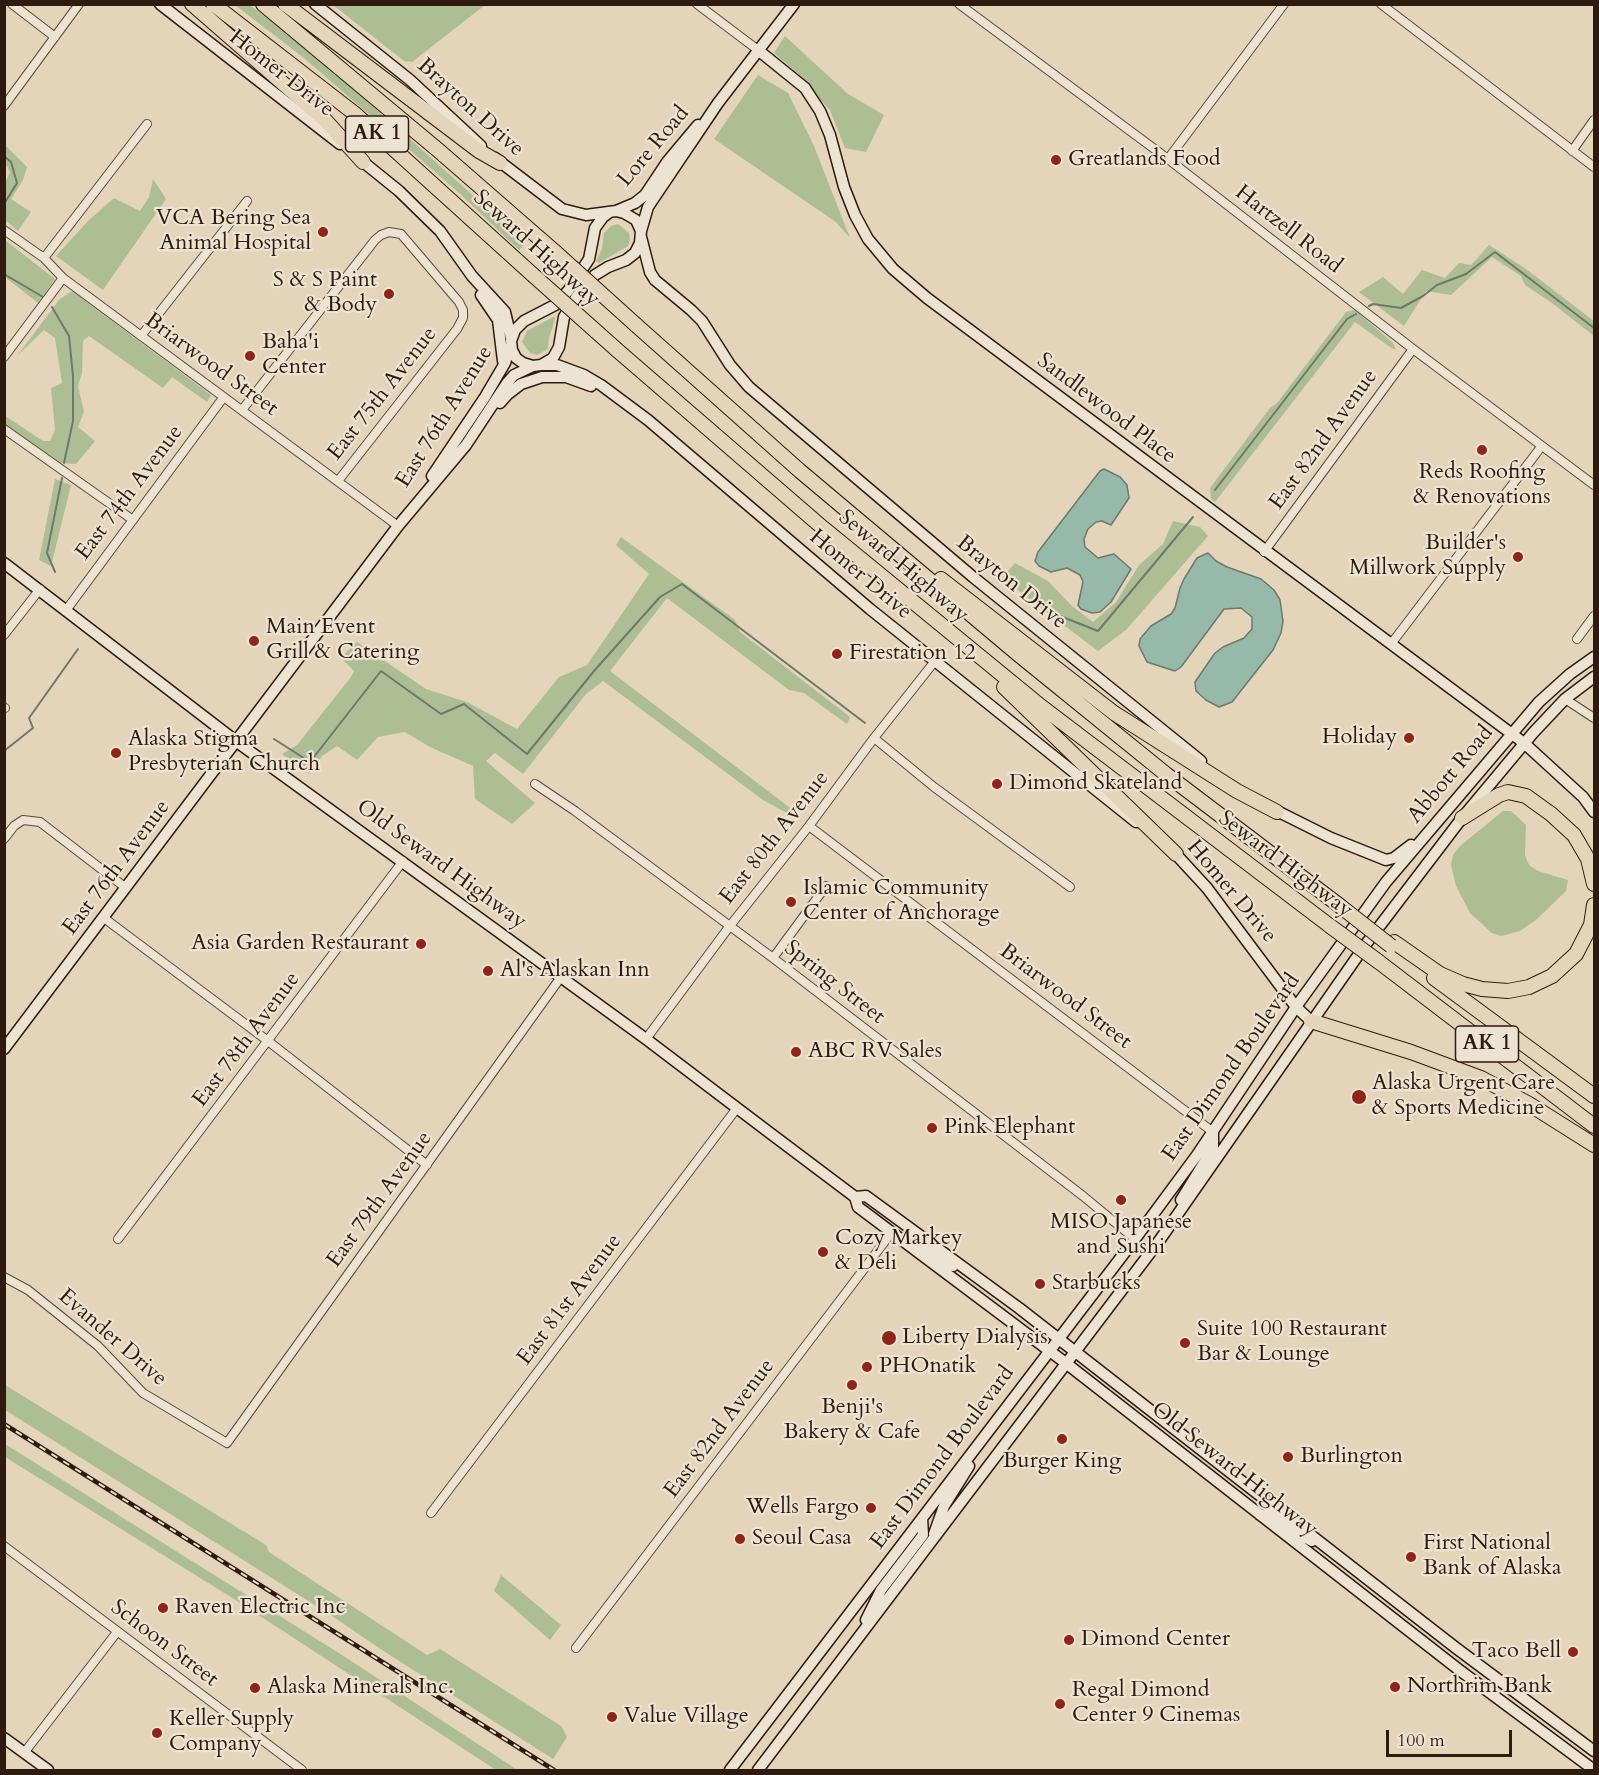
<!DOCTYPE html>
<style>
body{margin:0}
#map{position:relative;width:1599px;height:1775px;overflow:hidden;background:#e4d4ba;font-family:Cardo,serif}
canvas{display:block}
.frame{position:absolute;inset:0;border:6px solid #2f1a0f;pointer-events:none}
.scale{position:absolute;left:1386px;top:1730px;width:126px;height:27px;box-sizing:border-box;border:3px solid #2f1a0f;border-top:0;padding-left:8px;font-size:18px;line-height:21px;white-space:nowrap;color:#2f1a0f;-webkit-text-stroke:4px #ede3d2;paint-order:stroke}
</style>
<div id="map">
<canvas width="1599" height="1775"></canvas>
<div class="frame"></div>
<div class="scale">100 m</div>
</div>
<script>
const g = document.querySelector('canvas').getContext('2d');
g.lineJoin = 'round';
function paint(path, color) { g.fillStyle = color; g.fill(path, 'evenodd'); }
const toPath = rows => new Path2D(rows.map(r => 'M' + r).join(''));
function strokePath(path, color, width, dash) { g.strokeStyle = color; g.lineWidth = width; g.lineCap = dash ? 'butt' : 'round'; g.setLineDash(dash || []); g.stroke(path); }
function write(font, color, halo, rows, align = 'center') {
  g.font = font + ' Cardo,serif'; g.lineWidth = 4.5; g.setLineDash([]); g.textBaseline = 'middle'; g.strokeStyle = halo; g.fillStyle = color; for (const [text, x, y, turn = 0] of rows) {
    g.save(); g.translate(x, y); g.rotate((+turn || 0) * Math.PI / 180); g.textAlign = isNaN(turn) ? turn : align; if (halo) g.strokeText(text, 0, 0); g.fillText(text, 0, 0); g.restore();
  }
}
paint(toPath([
 [235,5,250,5,283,30,362,96,526,243,519,250,458,192,304,58],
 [333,5,485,5,412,62,404,61],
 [785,36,848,94,884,115,866,152,845,148,830,110,815,94,809,83,774,53],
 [758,75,788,93,814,146,850,238,836,222,714,139],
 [5,145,27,167,23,180,11,199,31,212,18,231,5,220,5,183,10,172,5,163],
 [153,179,166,199,103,290,56,256,88,221,114,198,140,211,149,197],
 [618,224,629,233,630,240,628,246,599,263,596,261,602,249,604,233,611,226],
 [5,240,55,279,38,303,5,277],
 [1489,245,1526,269,1594,321,1594,336,1552,303,1525,285,1521,276,1492,257,1451,295,1426,291,1404,326,1359,292,1383,277,1403,294,1422,270,1445,278,1459,263,1471,265],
 [72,291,211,395,207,402,172,377,163,388,89,336,83,341,82,373,78,386,84,412,78,427,95,441,76,464,61,463,5,426,4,415,43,441,50,441,55,430,51,388,62,383,55,338,44,330,17,356,59,300],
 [1355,310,1393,343,1396,350,1390,347,1355,322,1215,502,1211,499,1210,488,1269,409,1277,403,1346,312],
 [553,317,555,318,554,322,549,338,548,349,537,355,530,353,522,342,527,331],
 [55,479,71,485,51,566,39,560],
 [1173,521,1200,527,1208,536,1126,630,1098,651,1002,578,1015,563,1048,581,1072,606,1093,622,1116,602,1139,565,1163,544],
 [621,537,735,620,740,632,850,717,847,724,804,693,789,690,667,598,610,671,793,810,787,813,763,800,603,681,586,694,523,774,495,753,486,761,535,803,512,824,475,799,473,766,430,747,405,732,378,737,357,760,337,746,322,756,309,774,282,754,297,745,351,677,354,671,341,658,357,642,426,689,467,702,517,729,559,677,587,665,649,574,616,545],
 [1503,811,1511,811,1526,825,1525,855,1529,865,1538,871,1568,880,1566,891,1537,919,1520,931,1501,936,1492,933,1470,913,1456,886,1451,865,1453,855,1460,846],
 [5,1385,266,1545,269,1552,427,1655,440,1649,561,1726,567,1737,553,1759,385,1652,329,1614,5,1410],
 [5,1444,342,1655,516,1769,515,1770,496,1770,234,1599,5,1457],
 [501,1575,561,1625,550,1640,494,1591]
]), '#aebe94');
const water = toPath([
 [1104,469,1120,477,1127,485,1129,498,1111,525,1102,521,1096,522,1088,529,1084,539,1085,547,1098,558,1114,554,1131,569,1111,602,1100,612,1092,613,1081,609,1078,605,1083,582,1080,575,1067,568,1051,572,1039,566,1035,561,1038,552,1100,471,1104,469],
 [1208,553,1216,561,1227,567,1261,579,1274,590,1280,600,1283,621,1281,633,1273,650,1232,702,1219,707,1206,700,1196,691,1195,682,1215,653,1223,647,1244,638,1252,629,1252,617,1241,608,1224,609,1181,667,1175,671,1147,662,1139,646,1140,639,1151,626,1171,614,1175,608,1180,588,1184,579,1197,558,1208,553]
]);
paint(water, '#97b9aa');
strokePath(water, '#6d796c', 1.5);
strokePath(toPath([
 [4,156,11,162,17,183,4,204],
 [4,274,43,297],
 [1369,306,1373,304,1401,308,1423,296,1437,285,1466,274,1495,252,1594,328],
 [52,307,69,336,73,376,73,421,64,463],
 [1215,490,1347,319,1356,314],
 [55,572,47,553,62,478],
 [1045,610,1098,631,1193,517],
 [274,739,310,762,381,671,441,714,464,704,527,754,594,671,660,597,682,584,865,723],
 [4,751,33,728,29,718,78,649]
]), '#6d796c', 2);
const street = toPath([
 [12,4,55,37],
 [697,4,758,50],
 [959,4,1168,159,1413,349,1594,485],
 [1381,4,1594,167],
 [4,106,79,4],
 [1572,151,1594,120],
 [1168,159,1284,4],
 [4,230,44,258,63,278,398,526],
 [44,258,147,124],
 [141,336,247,201],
 [4,357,63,278],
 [242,410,375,240,381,235,389,232,401,234,459,302,463,310,463,318,457,329,338,481],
 [4,429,133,520],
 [1264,552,1413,349],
 [67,609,223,398],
 [4,635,40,589],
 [1577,639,1594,616],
 [1391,644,1541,447],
 [1565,699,1594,718],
 [4,708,5,708],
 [874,738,934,787,1070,887],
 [535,784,575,811,773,958,1083,1196,1135,1239],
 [809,826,1213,1132],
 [4,839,14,826,23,820,40,822,126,888],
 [104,918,268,1041,427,1165],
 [773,958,826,886],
 [646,1039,729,927,809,826,874,738,935,661],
 [118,1239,403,861],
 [4,1277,28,1290,98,1346,143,1393,227,1443,561,977],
 [431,1513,737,1108],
 [4,1546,302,1770],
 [576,1648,892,1232],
 [24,1753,117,1632]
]);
const secondary = toPath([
 [160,4,340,144],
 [315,4,410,80,481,146],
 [758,50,805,88,820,111,830,135,844,187,855,215,868,239,893,269,927,298,1524,743,1583,797,1594,812],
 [357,157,399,191,440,231,472,276,505,312,511,338],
 [495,158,562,209,586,215,616,211,624,213,636,220,641,231,640,243,635,253,626,260,608,267,595,275,577,296,564,317,559,347,553,358,541,365,533,366,523,363,516,358,512,350,511,341,515,330,524,321,555,305,568,291,589,259,595,228,603,217,610,212],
 [616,211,635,203,645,195,667,162,698,125],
 [641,231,648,207,654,198,718,103,794,4],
 [641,237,650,272,655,280,691,310,702,321,730,365,749,387,973,577,1201,761],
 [481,295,498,320,503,361],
 [541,365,557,365,584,375,601,385,648,420,870,609,1136,822],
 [500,403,508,394,521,384,542,377,566,377,591,386],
 [432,476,485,397,505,363,511,345],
 [4,563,237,742,646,1039,766,1130,855,1197,858,1207,1067,1364,1458,1669,1594,1770],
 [1271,808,1331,838,1386,860,1394,858,1411,845],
 [1172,850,1207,888,1296,1007,1311,1021],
 [4,1049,398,526,466,445,507,383,514,375,533,366],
 [855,1197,866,1196,1019,1308,1456,1648,1594,1751],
 [1181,1200,1213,1148,1213,1132],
 [923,1247,953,1266],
 [1260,1515,1270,1514,1293,1531,1312,1541],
 [934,1534,944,1506,969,1466],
 [866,1620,881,1590,923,1535,922,1518],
 [4,1738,48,1770],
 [730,1770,1135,1239,1197,1155,1298,1004,1386,882,1539,702,1570,674,1594,657],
 [758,1770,1159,1241,1366,944,1462,818,1533,733,1565,699,1594,677]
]);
const highway = toPath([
 [192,4,325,120,363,162],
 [213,4,354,113,533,275],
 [263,4,438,150,554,251],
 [285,4,479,151,500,163],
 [636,325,800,471,1019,655,1167,775,1340,906],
 [617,350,823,528,1038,704,1330,926],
 [941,579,1114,713,1237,791,1277,812],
 [1004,687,1176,854],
 [1462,818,1499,795,1508,792,1526,796,1551,814,1574,835,1588,859,1594,884],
 [1394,942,1440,974,1463,984,1482,989,1508,991,1529,987,1552,976,1576,954,1591,925,1594,905],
 [1379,962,1594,1126],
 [1434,978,1594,1096],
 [1311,1021,1411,1052,1481,1078,1529,1104,1594,1145]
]);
strokePath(street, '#5c483a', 10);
strokePath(secondary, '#2f1a0f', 13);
strokePath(highway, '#2f1a0f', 16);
strokePath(street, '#ede3d2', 8);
strokePath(secondary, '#ede3d2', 10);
strokePath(highway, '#e4d4ba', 14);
const rail = toPath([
 [4,1424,554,1770]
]);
strokePath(rail, '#2f1a0f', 4.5);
strokePath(rail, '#ede3d2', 2, [7]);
const highwayBridge = toPath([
 [554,251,636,325],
 [533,275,617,350],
 [1340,906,1391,946],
 [1330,926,1379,962]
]);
strokePath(highwayBridge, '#2f1a0f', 16, []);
strokePath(highwayBridge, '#e4d4ba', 14);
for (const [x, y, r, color] of [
 [1056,160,6,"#8f2418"],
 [323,232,6,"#8f2418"],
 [389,294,6,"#8f2418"],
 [250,356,6,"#8f2418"],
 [1482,450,6,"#8f2418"],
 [1518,557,6,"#8f2418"],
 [254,641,6,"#8f2418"],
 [837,654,6,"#8f2418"],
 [1409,738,6,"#8f2418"],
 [116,753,6,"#8f2418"],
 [997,784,6,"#8f2418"],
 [791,902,6,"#8f2418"],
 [421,944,6,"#8f2418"],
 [488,971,6,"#8f2418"],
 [796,1052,6,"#8f2418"],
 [1359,1097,8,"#8f2418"],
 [932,1128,6,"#8f2418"],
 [1121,1200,6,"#8f2418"],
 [823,1252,6,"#8f2418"],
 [1040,1284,6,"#8f2418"],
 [889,1338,8,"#8f2418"],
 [1185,1343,6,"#8f2418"],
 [867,1367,6,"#8f2418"],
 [852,1385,6,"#8f2418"],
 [1062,1439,6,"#8f2418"],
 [1288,1457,6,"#8f2418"],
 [871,1508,6,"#8f2418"],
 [740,1539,6,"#8f2418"],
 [1411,1557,6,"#8f2418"],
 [163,1608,6,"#8f2418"],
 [1069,1640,6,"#8f2418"],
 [1573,1652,6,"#8f2418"],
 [1395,1687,6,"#8f2418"],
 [255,1688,6,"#8f2418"],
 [1060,1704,6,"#8f2418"],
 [612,1717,6,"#8f2418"],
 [157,1733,6,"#8f2418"]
]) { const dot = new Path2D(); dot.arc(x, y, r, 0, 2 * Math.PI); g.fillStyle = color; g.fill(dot); strokePath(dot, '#ede3d2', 2); }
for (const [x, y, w] of [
 [377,134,63],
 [1487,1044,63]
]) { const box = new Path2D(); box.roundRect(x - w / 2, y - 18, w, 36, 4.5); g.fillStyle = '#ede3d2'; g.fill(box); strokePath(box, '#2f1a0f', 1.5); }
write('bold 21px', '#2f1a0f', null, [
 ["AK 1",377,134],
 ["AK 1",1487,1044]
]);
write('22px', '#2f1a0f', '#ede3d2', [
 ["Homer Drive",281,74,38],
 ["Brayton Drive",470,108,42],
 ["Lore Road",654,147,-50],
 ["Hartzell Road",1288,230,38],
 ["Seward Highway",536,249,42],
 ["Briarwood Street",211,365,36],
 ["East 75th Avenue",383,394,-52],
 ["Sandlewood Place",1106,409,37],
 ["East 76th Avenue",445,417,-58],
 ["East 82nd Avenue",1324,440,-54],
 ["East 74th Avenue",130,493,-53],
 ["Seward Highway",903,567,40],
 ["Homer Drive",860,575,40],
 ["Brayton Drive",1011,583,39],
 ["Abbott Road",1451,775,-50],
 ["East 80th Avenue",775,838,-52],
 ["Old Seward Highway",441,865,36],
 ["Seward Highway",1285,865,37],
 ["East 76th Avenue",117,868,-53],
 ["Homer Drive",1231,892,50],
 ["Spring Street",834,983,38],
 ["Briarwood Street",1065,997,37],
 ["East 78th Avenue",247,1040,-53],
 ["East Dimond Boulevard",1232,1068,-55],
 ["East 79th Avenue",380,1200,-54],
 ["East 81st Avenue",570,1300,-53],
 ["Evander Drive",112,1338,41],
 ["East 82nd Avenue",720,1429,-53],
 ["East Dimond Boulevard",943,1458,-53],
 ["Old Seward Highway",1234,1470,38],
 ["Schoon Street",164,1644,37]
]);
write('22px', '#2f1a0f', '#ede3d2', [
 ["Greatlands Food",1068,160],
 ["VCA Bering Sea",311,219,"right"],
 ["Animal Hospital",311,244,"right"],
 ["S & S Paint",377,281,"right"],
 ["& Body",377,306,"right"],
 ["Baha'i",262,343],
 ["Center",262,368],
 ["Reds Roofing",1482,473,"center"],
 ["& Renovations",1482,498,"center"],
 ["Builder's",1506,544,"right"],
 ["Millwork Supply",1506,569,"right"],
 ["Main Event",266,628],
 ["Grill & Catering",266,653],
 ["Firestation 12",849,654],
 ["Holiday",1397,738,"right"],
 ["Alaska Stigma",128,740],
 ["Presbyterian Church",128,765],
 ["Dimond Skateland",1009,784],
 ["Islamic Community",803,889],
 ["Center of Anchorage",803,914],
 ["Asia Garden Restaurant",409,944,"right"],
 ["Al's Alaskan Inn",500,971],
 ["ABC RV Sales",808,1052],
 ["Alaska Urgent Care",1372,1084],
 ["& Sports Medicine",1372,1109],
 ["Pink Elephant",944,1128],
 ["MISO Japanese",1121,1223,"center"],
 ["and Sushi",1121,1248,"center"],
 ["Cozy Markey",835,1239],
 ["& Deli",835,1264],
 ["Starbucks",1052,1284],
 ["Suite 100 Restaurant",1197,1330],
 ["Bar & Lounge",1197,1355],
 ["Liberty Dialysis",902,1338],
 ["PHOnatik",879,1367],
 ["Benji's",852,1408,"center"],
 ["Bakery & Cafe",852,1433,"center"],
 ["Burlington",1300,1457],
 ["Burger King",1062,1462,"center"],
 ["Wells Fargo",859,1508,"right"],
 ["Seoul Casa",752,1539],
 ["First National",1423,1544],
 ["Bank of Alaska",1423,1569],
 ["Raven Electric Inc",175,1608],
 ["Dimond Center",1081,1640],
 ["Taco Bell",1561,1652,"right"],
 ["Northrim Bank",1407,1687],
 ["Alaska Minerals Inc.",267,1688],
 ["Regal Dimond",1072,1691],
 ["Center 9 Cinemas",1072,1716],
 ["Value Village",624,1717],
 ["Keller Supply",169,1720],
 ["Company",169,1745]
], 'left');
</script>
